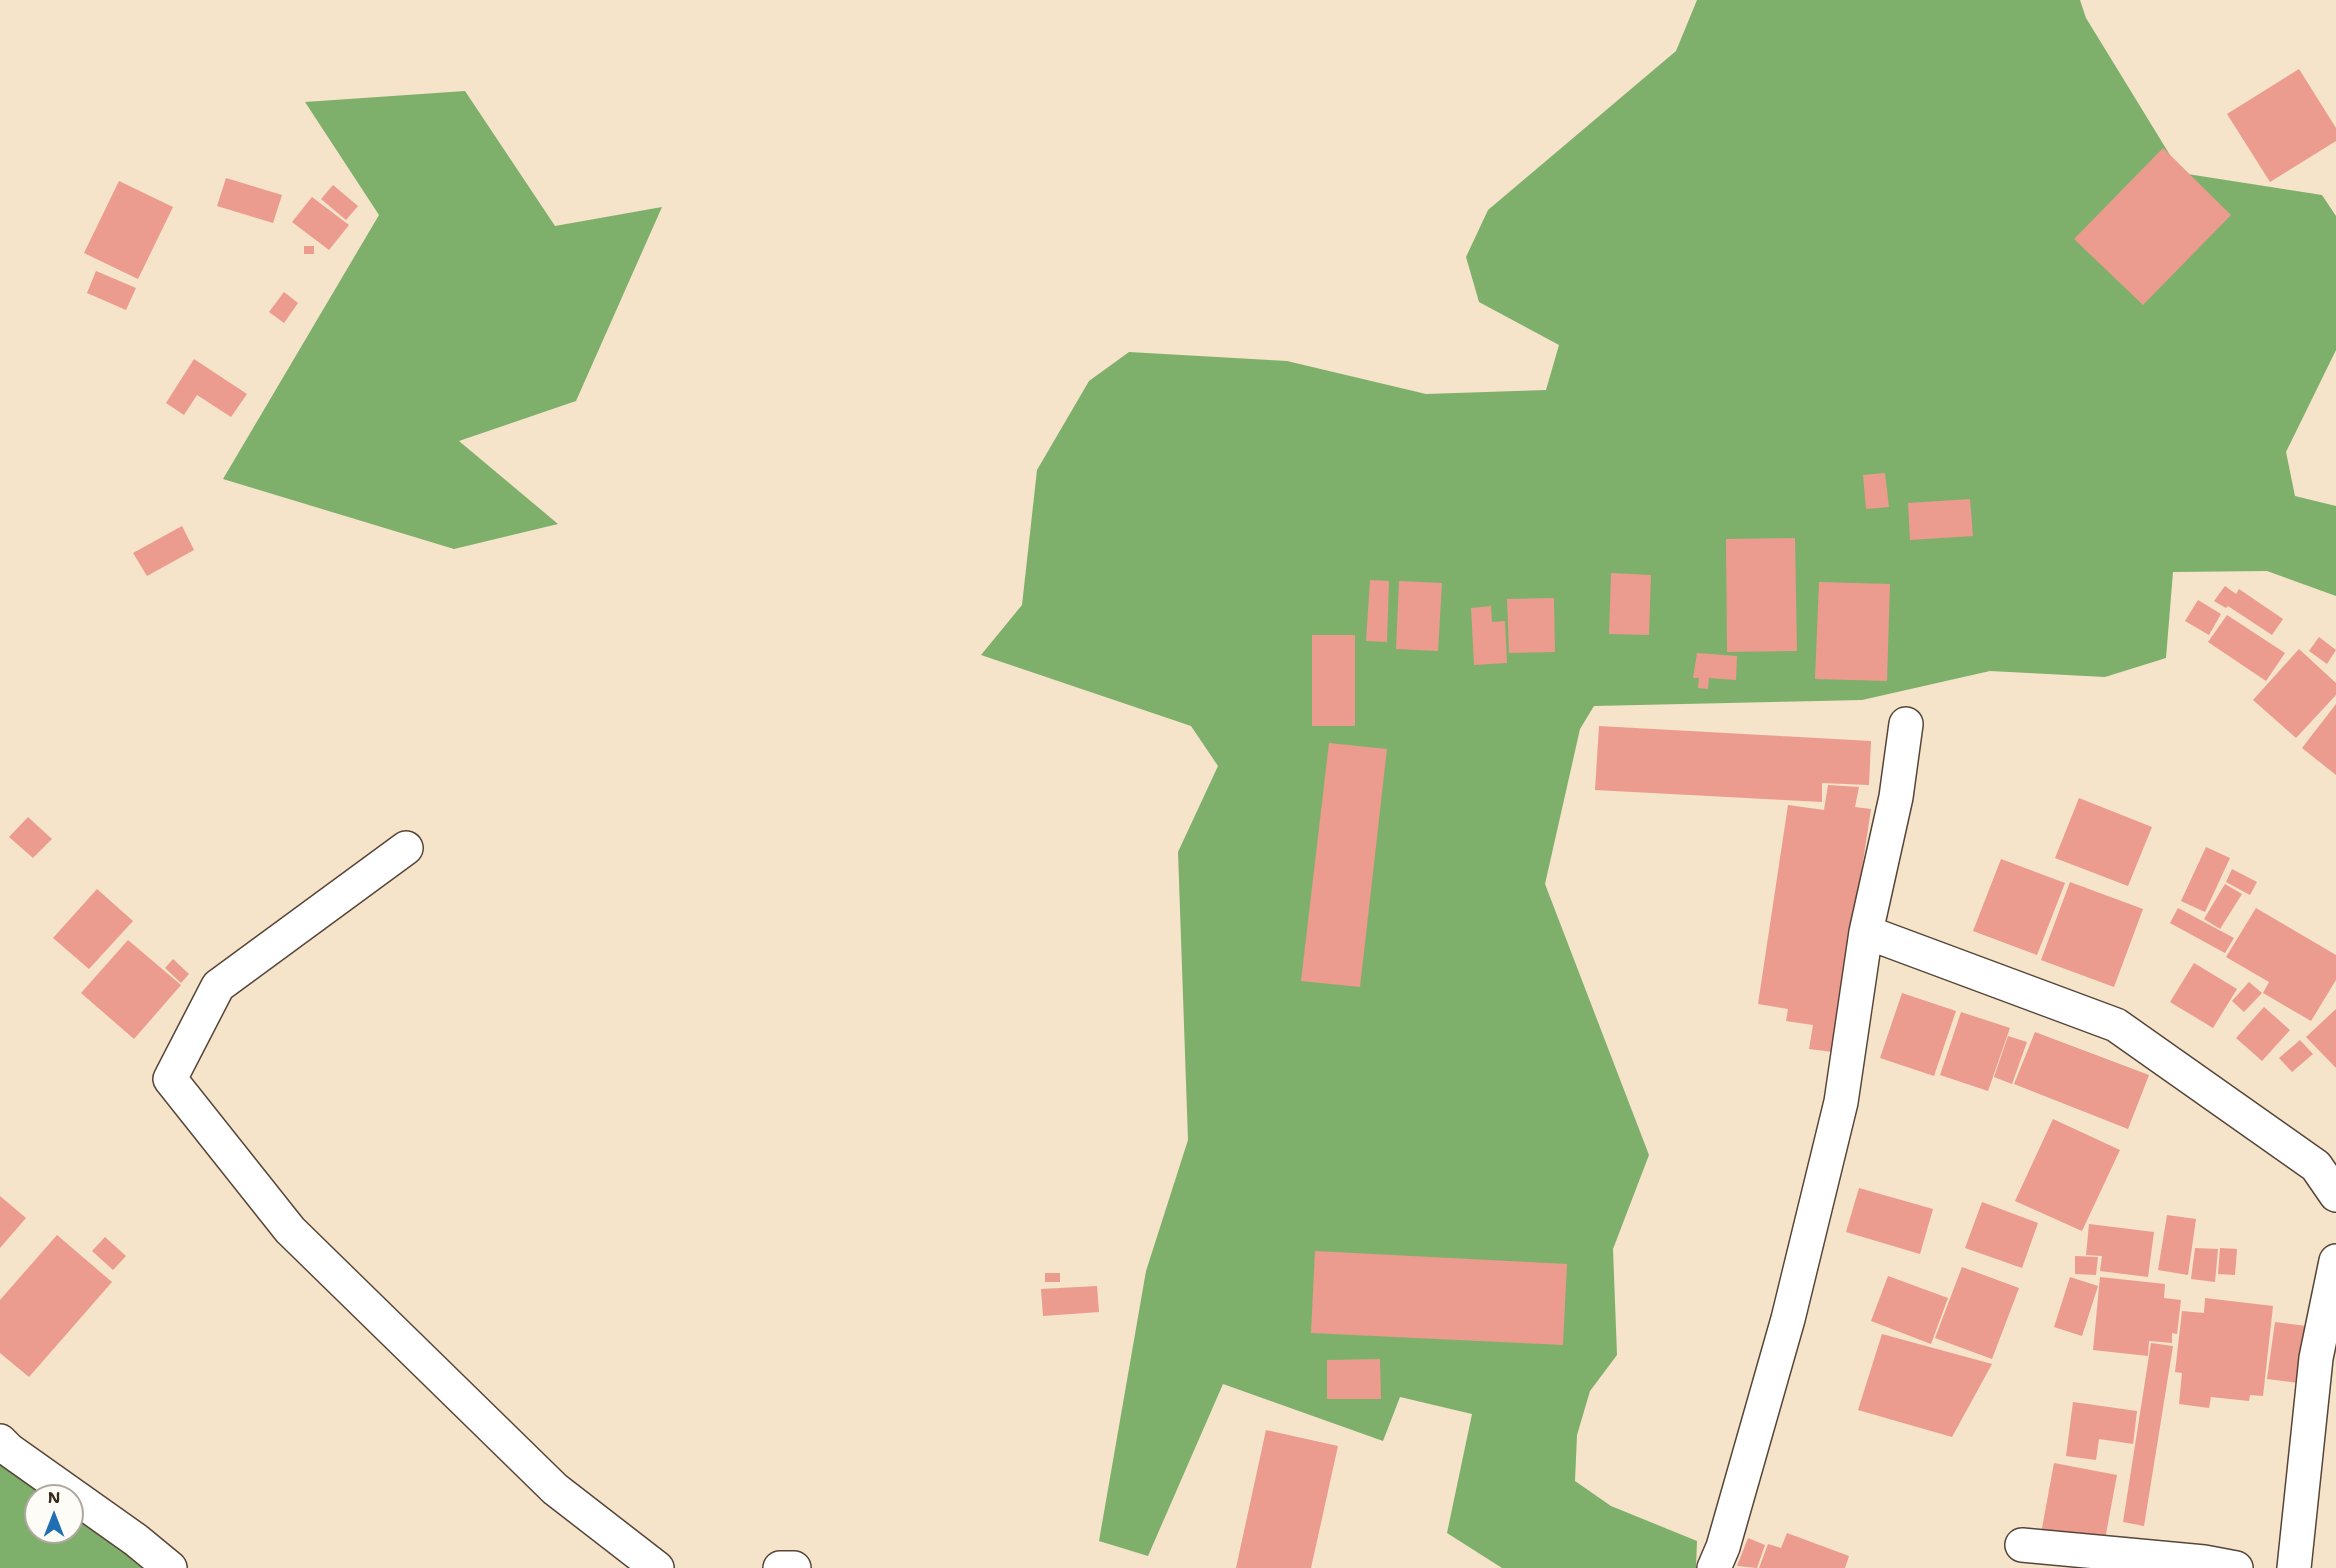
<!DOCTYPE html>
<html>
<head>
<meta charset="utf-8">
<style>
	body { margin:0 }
	#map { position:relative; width:2336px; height:1568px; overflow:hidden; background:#f5e3ca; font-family:"Shantell Sans",sans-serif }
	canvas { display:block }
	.north { position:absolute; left:24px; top:1484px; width:60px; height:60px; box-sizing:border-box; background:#fdfcf7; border:2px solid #afa8a0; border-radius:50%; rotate:0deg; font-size:16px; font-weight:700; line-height:24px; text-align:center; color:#3b2a1e }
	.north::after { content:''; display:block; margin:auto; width:21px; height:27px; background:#1f6fb2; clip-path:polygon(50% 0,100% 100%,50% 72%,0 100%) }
</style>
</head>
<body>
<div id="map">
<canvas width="2336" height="1568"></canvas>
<div class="north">N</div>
</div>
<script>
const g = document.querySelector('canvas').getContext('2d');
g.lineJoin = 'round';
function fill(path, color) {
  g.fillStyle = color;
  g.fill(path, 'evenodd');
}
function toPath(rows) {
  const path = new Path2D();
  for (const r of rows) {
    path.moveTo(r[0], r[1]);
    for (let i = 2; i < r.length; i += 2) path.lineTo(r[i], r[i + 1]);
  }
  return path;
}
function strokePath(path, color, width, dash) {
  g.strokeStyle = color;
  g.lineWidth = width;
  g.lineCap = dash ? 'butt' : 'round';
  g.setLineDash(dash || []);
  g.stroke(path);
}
fill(toPath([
	[1697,0,2080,0,2086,18,2181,173,2322,195,2336,216,2336,350,2286,452,2295,496,2336,506,2336,596,2267,571,2173,572,2166,658,2105,677,1990,671,1862,700,1594,706,1580,729,1545,884,1649,1155,1613,1249,1617,1355,1590,1391,1577,1435,1575,1481,1611,1506,1697,1541,1696,1568,1502,1568,1447,1533,1472,1414,1400,1397,1383,1441,1223,1384,1148,1556,1099,1541,1146,1271,1188,1140,1178,852,1218,766,1191,726,981,655,1022,605,1037,470,1089,381,1129,352,1287,361,1426,394,1546,390,1559,345,1479,302,1466,257,1488,210,1676,51],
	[465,91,555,226,662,207,576,401,459,441,558,524,454,549,223,479,379,215,305,102],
	[0,1465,46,1496,36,1496,36,1532,72,1532,72,1514,165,1568,0,1568]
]), '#7eb06b');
fill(toPath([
	[2299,69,2336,128,2336,141,2270,182,2227,114],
	[2163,148,2231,215,2143,305,2074,239],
	[226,178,282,195,273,223,217,206],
	[119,181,173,207,138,279,84,253],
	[333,185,358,206,346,220,321,199],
	[312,197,349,225,329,250,292,222],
	[304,246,314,246,314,254,304,254],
	[96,271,136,288,126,310,87,293],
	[284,292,298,303,284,323,269,312],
	[194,359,247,394,231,417,197,395,184,415,166,403],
	[1885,473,1889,507,1866,509,1863,475],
	[1970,499,1973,536,1910,540,1908,503],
	[182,526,194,550,147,576,133,553],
	[1795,538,1797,651,1727,652,1726,539],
	[1611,573,1651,575,1649,635,1609,634],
	[1370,580,1389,581,1387,642,1366,641],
	[1399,581,1442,583,1438,651,1396,649],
	[1819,582,1890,584,1887,681,1815,679],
	[2225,586,2236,594,2239,589,2283,619,2272,635,2228,606,2226,608,2214,601],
	[1554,598,1555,652,1509,653,1507,599],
	[2198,600,2221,614,2209,635,2185,621],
	[1491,606,1492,622,1505,621,1507,663,1474,665,1471,608],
	[2227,615,2285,653,2266,681,2208,642],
	[1312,635,1355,635,1355,726,1312,726],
	[2319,637,2336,650,2327,664,2309,651],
	[2299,649,2336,683,2336,695,2296,738,2253,700],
	[1697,653,1737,656,1736,680,1709,678,1708,689,1698,688,1699,678,1693,678],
	[2336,704,2336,775,2302,748],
	[1599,726,1871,741,1869,785,1822,783,1822,802,1595,790],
	[1329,743,1387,749,1360,987,1301,981],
	[1828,785,1859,787,1855,807,1871,809,1852,934,1841,1053,1809,1049,1813,1025,1786,1021,1788,1009,1758,1004,1788,805,1824,810],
	[2079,798,2152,827,2128,886,2055,858],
	[28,817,52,839,33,858,9,837],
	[2206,847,2230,858,2205,912,2181,901],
	[2001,859,2065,883,2037,955,1973,931],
	[2232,869,2257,882,2250,895,2226,882],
	[2070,882,2143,909,2114,987,2041,960],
	[2225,884,2242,894,2220,929,2204,919],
	[97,889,133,921,89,969,53,938],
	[2178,908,2234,938,2225,953,2170,923],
	[2256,908,2336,955,2336,980,2311,1021,2263,993,2269,982,2226,957],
	[128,940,181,985,134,1039,81,993],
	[173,959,189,974,181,983,165,968],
	[2194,963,2237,989,2213,1028,2170,1002],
	[2249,982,2262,993,2244,1012,2232,1001],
	[1902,993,1956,1011,1934,1076,1880,1058],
	[2264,1007,2290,1030,2262,1061,2236,1038],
	[2336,1009,2336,1068,2306,1037],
	[1961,1012,2010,1028,1988,1091,1940,1075],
	[2035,1032,2149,1075,2128,1129,2014,1084],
	[2008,1036,2027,1042,2012,1084,1994,1077],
	[2300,1040,2313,1054,2292,1072,2279,1058],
	[2053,1119,2120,1150,2082,1231,2015,1201],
	[1859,1188,1933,1209,1920,1254,1846,1232],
	[0,1196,26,1218,0,1248],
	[1982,1202,2038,1223,2022,1268,1965,1248],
	[2167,1215,2196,1219,2188,1275,2158,1270],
	[2089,1224,2154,1232,2148,1277,2100,1271,2102,1256,2086,1255],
	[57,1235,112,1282,29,1377,0,1353,0,1300],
	[105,1237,126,1256,113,1270,92,1251],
	[2195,1248,2218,1249,2215,1282,2191,1279],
	[2220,1248,2237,1249,2235,1275,2218,1274],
	[1315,1251,1567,1264,1563,1345,1311,1333],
	[2075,1256,2098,1257,2096,1275,2075,1274],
	[1962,1267,2019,1288,1992,1359,1935,1338],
	[1045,1273,1060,1273,1060,1282,1045,1282],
	[1888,1276,1948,1298,1931,1344,1871,1321],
	[2070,1277,2098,1286,2082,1336,2054,1327],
	[2100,1277,2165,1284,2164,1298,2181,1300,2177,1334,2172,1333,2172,1343,2149,1341,2148,1356,2093,1350],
	[1097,1286,1099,1312,1043,1316,1041,1289],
	[2205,1298,2273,1306,2263,1396,2250,1395,2249,1401,2211,1397,2209,1408,2179,1404,2182,1373,2175,1372,2182,1311,2204,1313],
	[2275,1322,2306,1326,2299,1383,2267,1379],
	[1882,1334,1992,1364,1952,1437,1858,1410],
	[2151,1343,2173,1346,2144,1526,2123,1522],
	[1380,1359,1381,1399,1327,1399,1327,1360],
	[2073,1402,2137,1411,2133,1444,2099,1439,2096,1460,2066,1456],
	[1266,1430,1338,1446,1311,1568,1236,1568],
	[2054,1463,2117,1475,2103,1550,2040,1539],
	[1787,1533,1849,1556,1845,1568,1759,1568,1768,1544,1781,1548],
	[1748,1538,1765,1545,1757,1568,1737,1566]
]), '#ec9b8f');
const street = toPath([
	[406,848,218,986,170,1079,290,1230,555,1489,657,1568],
	[1866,932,2116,1025,2316,1166,2336,1195],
	[0,1441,9,1450,136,1540,170,1568],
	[2022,1545,2204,1562,2236,1568],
	[780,1568,794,1568],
	[1714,1568,1723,1547,1788,1319,1841,1102,1866,932,1896,797,1906,724],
	[2294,1568,2316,1358,2336,1261]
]);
strokePath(street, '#574638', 36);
strokePath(street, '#fff', 33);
</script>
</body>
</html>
